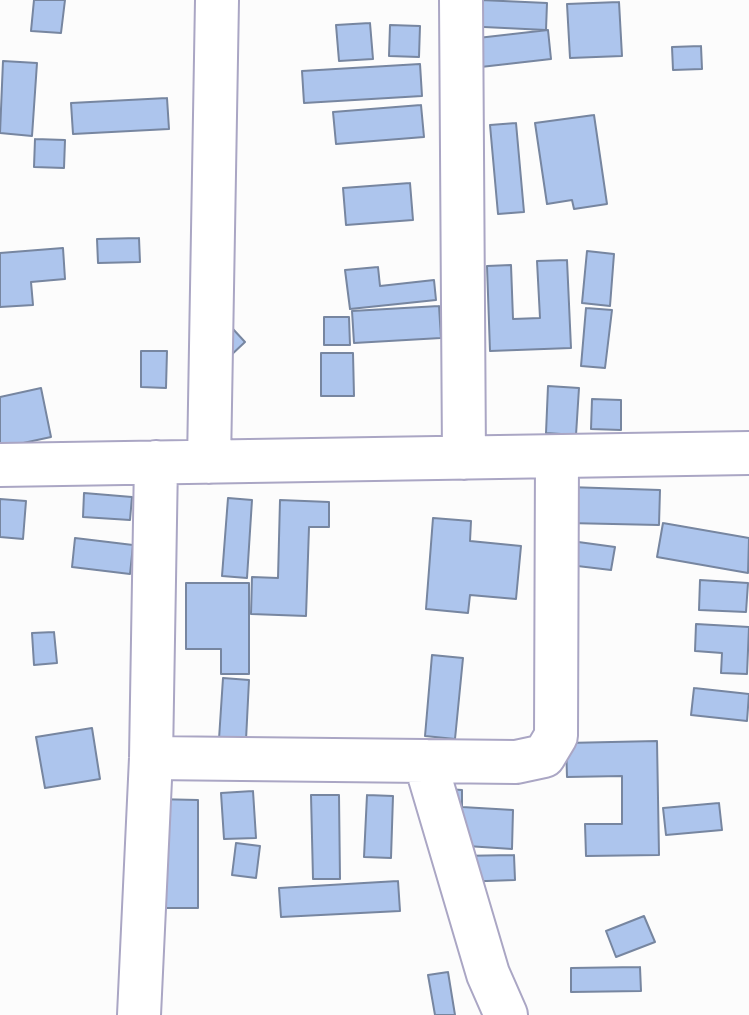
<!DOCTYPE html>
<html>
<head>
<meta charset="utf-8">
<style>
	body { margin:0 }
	canvas { display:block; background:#fcfcfc }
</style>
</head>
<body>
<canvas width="749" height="1015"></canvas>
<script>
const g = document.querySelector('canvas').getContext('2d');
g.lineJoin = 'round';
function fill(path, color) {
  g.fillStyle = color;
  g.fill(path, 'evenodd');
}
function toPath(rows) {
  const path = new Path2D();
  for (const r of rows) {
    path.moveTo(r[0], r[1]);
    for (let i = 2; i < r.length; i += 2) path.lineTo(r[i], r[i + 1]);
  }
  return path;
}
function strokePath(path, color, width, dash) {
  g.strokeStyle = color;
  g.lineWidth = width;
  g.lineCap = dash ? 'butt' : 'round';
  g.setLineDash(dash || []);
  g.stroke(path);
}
const building = toPath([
	[34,0,65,0,61,33,31,31,34,0],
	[481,0,547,3,546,30,463,26,481,0],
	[619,2,622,56,570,58,567,4,619,2],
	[370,23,373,59,339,61,336,25,370,23],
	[390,25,420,26,419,57,389,56,390,25],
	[548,30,551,59,472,68,469,39,548,30],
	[701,46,702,69,673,70,672,47,701,46],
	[3,61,37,63,32,136,0,133,3,61],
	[420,64,422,96,304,103,302,71,420,64],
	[167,98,169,129,73,134,71,103,167,98],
	[421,105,424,137,336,144,333,112,421,105],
	[594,115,607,204,574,209,572,200,547,204,535,123,594,115],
	[516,123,524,212,498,214,490,125,516,123],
	[35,139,65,140,64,168,34,167,35,139],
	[410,183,413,220,346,225,343,188,410,183],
	[139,238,140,262,98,263,97,239,139,238],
	[63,248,65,279,31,282,33,305,0,307,0,253,63,248],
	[587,251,614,254,610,306,582,303,587,251],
	[567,260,571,348,490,351,487,266,511,265,513,319,540,318,537,261,567,260],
	[378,267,380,286,434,280,436,300,350,309,345,270,378,267],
	[439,306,441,338,354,343,352,311,439,306],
	[586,308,612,310,605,368,581,366,586,308],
	[220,315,245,342,228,358,220,315],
	[324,317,349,317,350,345,324,345,324,317],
	[141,351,167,351,166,388,141,387,141,351],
	[321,353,353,353,354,396,321,396,321,353],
	[548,386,579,388,576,435,546,433,548,386],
	[41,388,51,437,0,448,0,397,41,388],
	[592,399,621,400,621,430,591,429,592,399],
	[568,487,660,490,659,525,567,523,568,487],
	[84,493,132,497,130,520,83,517,84,493],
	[228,498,252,500,247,578,222,576,228,498],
	[0,499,26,501,23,539,0,537,0,499],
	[280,500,329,502,329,527,309,527,306,616,251,614,252,577,278,578,280,500],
	[433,518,471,521,470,541,521,546,516,599,470,595,468,613,426,609,433,518],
	[663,523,749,538,748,573,657,557,663,523],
	[75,538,133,545,130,574,72,567,75,538],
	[571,541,615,547,611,570,569,565,571,541],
	[700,580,748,583,746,612,699,610,700,580],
	[186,583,249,583,249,674,221,674,221,649,186,649,186,583],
	[696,624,749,627,747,674,721,673,722,653,695,651,696,624],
	[54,632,57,663,34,665,32,633,54,632],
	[432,655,463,658,455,739,425,736,432,655],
	[223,678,249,680,246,740,219,739,223,678],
	[694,688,749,694,747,721,691,715,694,688],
	[92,728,100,779,45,788,36,737,92,728],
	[657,741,659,855,586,856,585,824,622,824,622,776,567,777,566,743,657,741],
	[431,788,462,790,462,807,513,810,512,849,467,846,431,788],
	[253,791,256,838,224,839,221,793,253,791],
	[311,795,339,795,340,879,313,879,311,795],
	[367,795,393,796,391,858,364,857,367,795],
	[154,799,198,800,198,908,153,908,154,799],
	[719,803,722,830,666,835,663,808,719,803],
	[236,843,260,846,256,878,232,875,236,843],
	[514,855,515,880,458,882,458,856,514,855],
	[398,881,400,911,281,917,279,888,398,881],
	[644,916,655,942,616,957,606,931,644,916],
	[640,967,641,991,571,992,571,968,640,967],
	[448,972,455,1015,435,1015,428,975,448,972]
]);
fill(building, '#adc5ed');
strokePath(building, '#7786a0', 2);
const street = toPath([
	[461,0,464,458],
	[209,462,217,0],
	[0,465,749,453],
	[151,758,516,762,544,756,556,736,557,457],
	[425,761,488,974,506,1015],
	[139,1015,151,758,156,462]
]);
strokePath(street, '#aaa6c4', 46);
strokePath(street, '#fff', 42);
</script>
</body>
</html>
